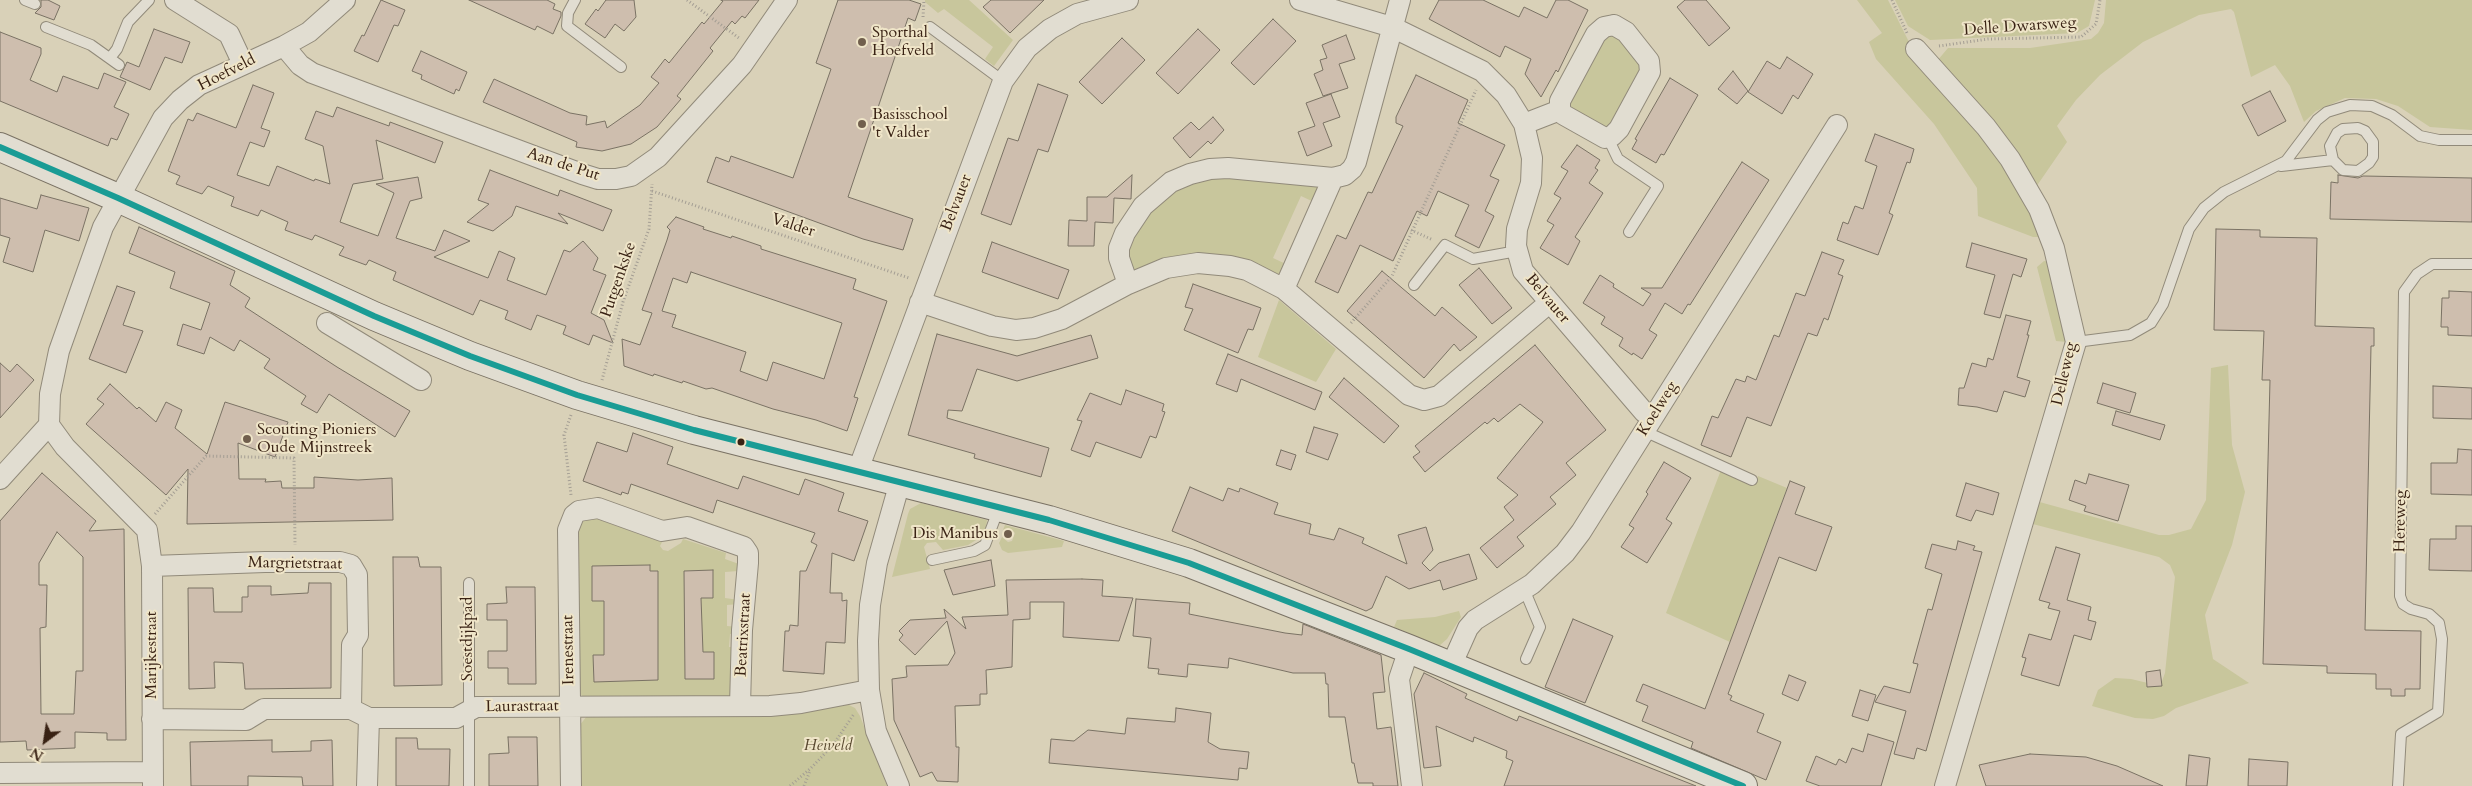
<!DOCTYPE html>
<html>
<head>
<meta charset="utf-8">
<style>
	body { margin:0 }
	#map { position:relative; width:2472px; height:786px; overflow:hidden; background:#d9d1b8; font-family:Cardo,serif }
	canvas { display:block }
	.north { position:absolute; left:20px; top:716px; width:50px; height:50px; -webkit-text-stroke:4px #efe5c8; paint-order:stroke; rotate:211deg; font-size:14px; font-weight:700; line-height:20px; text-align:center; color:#392214 }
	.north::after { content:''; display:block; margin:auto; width:18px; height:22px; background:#392214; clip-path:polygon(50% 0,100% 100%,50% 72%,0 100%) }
</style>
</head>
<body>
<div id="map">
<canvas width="2472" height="786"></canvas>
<div class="north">N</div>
</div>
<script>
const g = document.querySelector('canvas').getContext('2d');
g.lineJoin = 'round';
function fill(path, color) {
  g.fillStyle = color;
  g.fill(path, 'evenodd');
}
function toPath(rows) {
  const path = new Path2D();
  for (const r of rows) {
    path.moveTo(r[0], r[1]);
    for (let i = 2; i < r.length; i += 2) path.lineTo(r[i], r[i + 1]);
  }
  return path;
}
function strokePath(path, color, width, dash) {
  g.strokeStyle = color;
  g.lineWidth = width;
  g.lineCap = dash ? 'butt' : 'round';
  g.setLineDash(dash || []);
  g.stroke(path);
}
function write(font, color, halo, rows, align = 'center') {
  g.font = font + ' Cardo,serif';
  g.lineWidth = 4;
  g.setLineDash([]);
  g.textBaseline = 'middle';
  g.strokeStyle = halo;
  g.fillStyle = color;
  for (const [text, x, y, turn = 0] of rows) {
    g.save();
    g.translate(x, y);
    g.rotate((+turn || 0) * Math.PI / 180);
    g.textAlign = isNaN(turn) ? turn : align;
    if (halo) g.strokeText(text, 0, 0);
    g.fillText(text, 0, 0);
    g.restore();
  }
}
fill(toPath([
	[925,0,969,0,1013,40,994,66,985,59,993,47,944,9,938,13,925,2],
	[1857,0,1888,0,1912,48,1981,127,2046,237,2033,237,1978,216,1977,188,1934,124,1876,59,1869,42,1882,33],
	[1895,0,2095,0,2089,26,2077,33,1930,40,1908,26],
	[2106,0,2472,0,2472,130,2430,127,2398,106,2376,99,2345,98,2316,111,2304,122,2290,86,2275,65,2251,77,2234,12,2231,9,2199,15,2143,42,2100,75,2076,100,2057,126,2067,142,2036,187,1937,61,1948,48,2030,48,2091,39,2098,33,2104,23],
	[1612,30,1645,64,1609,131,1572,114,1566,99,1602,36],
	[1204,176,1323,184,1316,203,1301,196,1273,258,1288,265,1282,277,1269,272,1137,270,1131,268,1126,260,1131,236,1163,196],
	[2044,261,2051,262,2067,342,2056,341,2037,267],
	[1279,300,1336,349,1316,382,1258,357],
	[2228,365,2232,445,2245,492,2232,545,2205,615,2213,659,2249,683,2176,708,2164,716,2153,719,2135,718,2092,706,2098,690,2115,678,2131,679,2156,685,2162,681,2165,673,2175,577,2170,565,2159,557,2029,523,2036,501,2159,535,2169,535,2191,529,2206,500,2211,368],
	[1721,470,1754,485,1758,476,1787,488,1730,642,1666,613],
	[921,503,987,520,986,528,981,537,968,545,943,550,936,542,927,543,924,547,930,569,892,577,908,514,910,509],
	[588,515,619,527,621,523,624,524,623,528,641,535,643,531,647,533,646,536,662,542,660,546,663,550,668,551,681,543,683,539,726,553,725,559,739,564,738,571,725,572,725,598,739,600,739,604,727,605,727,626,738,627,736,634,730,634,729,647,736,647,730,697,584,698,579,692,576,536,580,520],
	[1005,525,1064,541,1062,547,1008,553,1002,550,999,543,1002,537,1008,542,1012,541,1015,533,1009,528,1003,530],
	[1459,611,1461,617,1447,639,1439,646,1394,627,1397,620,1435,617],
	[845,703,855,708,860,716,887,786,578,786,579,726,587,716]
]), '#c8c69c');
const building = toPath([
	[41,0,48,0,60,6,54,20,35,13,41,7,41,0],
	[381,0,405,10,398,26,394,25,378,62,354,51,362,35,364,36,381,0],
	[469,0,547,0,555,4,553,9,561,12,561,16,553,34,537,26,535,30,469,0],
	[606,0,634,0,636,17,624,31,615,24,605,38,585,24,596,9,598,11,606,0],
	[721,0,759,0,745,18,742,16,735,24,732,21,710,48,713,51,677,96,681,99,657,127,631,144,602,151,576,147,577,142,483,102,494,79,570,113,587,116,586,125,605,121,607,128,640,105,659,83,651,77,665,59,669,63,702,22,704,24,723,1,721,0],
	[838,0,909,0,921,4,915,21,908,18,848,197,913,219,903,250,863,239,707,182,716,157,729,162,731,156,793,178,831,69,816,63,838,0],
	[991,0,1044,0,1010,33,983,7,991,0],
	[1439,0,1483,0,1519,17,1524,7,1547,18,1556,0,1568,0,1588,10,1558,72,1556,70,1541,97,1525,74,1531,59,1505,46,1500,57,1429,19,1439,0],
	[1685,0,1706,0,1730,28,1709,46,1677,7,1685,0],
	[1273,19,1296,41,1254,85,1231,63,1273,19],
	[154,29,190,42,182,63,165,57,150,90,120,77,127,62,139,67,154,29],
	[1198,29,1220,50,1178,94,1156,73,1198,29],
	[0,32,41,48,41,54,30,80,57,92,63,76,98,89,104,73,126,82,114,107,129,114,117,140,111,138,108,146,0,101,0,32],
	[1346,35,1355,59,1339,64,1348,88,1323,96,1314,74,1323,70,1320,60,1327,58,1322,45,1346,35],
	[1122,38,1145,60,1102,104,1079,82,1122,38],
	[421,51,467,72,459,91,456,89,454,94,421,79,422,75,412,71,421,51],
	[1787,57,1813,74,1798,99,1793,95,1782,114,1748,92,1767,61,1780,69,1787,57],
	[1733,71,1748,91,1737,104,1718,89,1733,71],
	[1416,75,1468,100,1458,123,1505,145,1490,176,1499,180,1485,211,1494,216,1479,248,1455,236,1469,205,1438,191,1427,216,1417,211,1393,261,1360,245,1338,293,1315,282,1337,235,1346,239,1368,192,1372,193,1403,126,1396,123,1396,117,1416,75],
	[1670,78,1698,95,1664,155,1661,154,1656,163,1632,149,1637,140,1635,139,1670,78],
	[1038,84,1068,95,1048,152,1038,149,1011,225,981,214,1008,138,1018,141,1038,84],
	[253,85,274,93,261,128,270,131,264,147,250,142,237,175,269,186,277,166,314,181,315,179,330,184,323,146,305,139,316,111,333,117,337,107,389,126,390,122,443,142,435,163,376,140,383,179,353,184,340,222,378,236,394,193,376,184,418,177,422,198,410,201,396,238,435,251,444,230,470,241,434,257,488,278,499,251,515,258,507,280,546,295,564,250,570,252,583,241,598,258,593,270,606,275,591,313,604,320,613,343,593,335,589,345,563,334,566,326,537,315,531,330,505,319,508,311,480,300,473,315,393,280,396,272,369,260,366,265,339,255,344,247,315,235,312,240,285,230,288,222,261,210,258,216,231,206,234,197,208,186,202,194,176,184,180,176,168,171,188,119,193,121,197,113,236,128,253,85],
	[2270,91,2286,121,2258,136,2242,105,2270,91],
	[1331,94,1340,117,1323,123,1332,146,1307,156,1298,132,1315,126,1306,103,1331,94],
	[1213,117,1224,130,1211,144,1208,141,1190,158,1173,138,1191,122,1199,130,1213,117],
	[1875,134,1914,149,1910,163,1907,162,1889,213,1893,215,1878,255,1837,240,1843,222,1848,224,1855,206,1863,209,1877,166,1865,161,1875,134],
	[1577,145,1600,160,1595,168,1598,170,1589,183,1603,193,1575,237,1580,241,1568,265,1540,248,1554,225,1547,221,1561,198,1554,194,1568,171,1561,167,1577,145],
	[1742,162,1769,180,1690,305,1688,304,1682,314,1665,303,1649,330,1657,335,1642,359,1633,353,1632,355,1619,346,1623,338,1601,324,1605,317,1583,303,1600,275,1614,284,1613,287,1643,306,1651,294,1641,288,1662,288,1742,162],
	[490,170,558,196,560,190,612,210,603,231,558,213,568,224,516,206,512,216,493,231,467,222,489,204,478,200,490,170],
	[1132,175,1131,199,1114,198,1113,223,1095,222,1094,246,1068,246,1069,220,1087,221,1087,197,1107,197,1132,175],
	[2338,175,2358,178,2363,176,2472,178,2472,222,2330,219,2331,182,2338,183,2338,175],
	[41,195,89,208,79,241,45,230,33,272,3,262,10,238,0,235,0,198,37,209,41,195],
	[676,217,704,227,703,229,731,238,732,236,761,246,761,249,856,279,853,289,887,301,854,397,858,398,847,431,816,420,773,409,712,388,706,389,683,381,682,383,654,374,653,376,624,366,622,339,640,345,652,313,642,310,667,240,670,230,667,227,676,217],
	[691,272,842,323,824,379,773,362,767,381,740,371,746,352,672,327,676,315,662,311,673,278,687,283,691,272],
	[139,227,235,271,230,285,250,298,245,307,337,367,410,411,395,437,329,394,317,413,301,404,306,396,264,368,270,359,240,340,234,351,210,337,204,354,177,345,183,324,201,330,210,303,170,288,175,272,129,253,139,227],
	[2216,229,2260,230,2260,237,2317,238,2315,326,2374,328,2374,346,2371,346,2365,630,2421,631,2420,689,2405,689,2405,696,2391,696,2391,689,2376,689,2376,674,2327,673,2327,666,2263,664,2270,380,2262,380,2264,331,2214,330,2216,229],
	[992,242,1069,270,1058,299,982,272,992,242],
	[1972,243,2027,259,2021,277,2013,274,2000,318,1984,314,1995,275,1966,267,1972,243],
	[1822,252,1844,260,1838,274,1843,276,1828,320,1824,318,1817,336,1808,333,1771,426,1747,417,1731,457,1701,445,1712,416,1718,418,1736,379,1745,382,1747,376,1756,380,1774,335,1779,337,1796,293,1805,296,1822,252],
	[1479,268,1512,308,1492,324,1459,285,1479,268],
	[1382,271,1435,316,1442,307,1477,337,1460,351,1454,344,1424,378,1347,311,1382,271],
	[1193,284,1261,308,1253,330,1248,329,1238,353,1184,330,1193,309,1185,307,1193,284],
	[117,286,135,292,123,325,143,331,126,373,89,359,117,286],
	[2449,291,2472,292,2472,336,2448,335,2448,327,2441,327,2442,298,2449,298,2449,291],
	[2006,315,2031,321,2027,335,2029,335,2017,377,2030,381,2025,397,2004,391,1997,412,1977,407,1958,405,1959,388,1964,388,1972,363,1986,367,1988,358,1993,360,2006,315],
	[937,334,1017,356,1091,335,1098,358,1017,381,977,369,962,411,948,410,947,418,1049,448,1041,477,974,458,975,454,908,435,937,334],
	[1535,345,1606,430,1566,463,1576,475,1550,497,1556,504,1517,537,1524,546,1497,568,1480,548,1514,520,1504,507,1518,495,1497,478,1543,422,1520,404,1498,422,1494,418,1487,424,1485,422,1425,472,1413,457,1420,452,1415,446,1535,345],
	[1228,354,1322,392,1315,410,1241,379,1237,392,1216,384,1228,354],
	[0,363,10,372,17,364,34,380,0,418,0,363],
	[1344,378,1399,426,1384,443,1329,397,1344,378],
	[2103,383,2136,393,2130,413,2097,403,2103,383],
	[110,384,137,409,139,407,156,422,166,402,182,410,175,428,207,454,225,402,288,422,275,457,238,443,239,479,266,479,265,482,281,481,282,488,314,488,314,477,358,480,392,478,393,520,187,524,188,469,166,495,86,424,104,404,97,399,110,384],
	[2433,386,2472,388,2472,419,2433,418,2433,386],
	[1126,390,1164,404,1162,411,1165,412,1156,438,1150,436,1141,458,1096,442,1090,457,1071,450,1082,421,1077,420,1090,393,1121,405,1126,390],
	[2116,411,2165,425,2160,440,2112,425,2116,411],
	[1314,427,1338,434,1328,460,1306,452,1314,427],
	[633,433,673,447,667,464,738,489,743,476,799,495,805,479,844,493,838,511,868,521,854,561,832,553,830,593,842,593,842,601,847,600,845,643,826,642,824,674,783,671,785,631,789,631,790,625,798,626,800,571,806,571,817,545,811,542,815,533,717,500,713,513,631,484,628,494,622,492,621,495,583,481,597,442,627,452,633,433],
	[2458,449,2472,450,2472,495,2431,494,2431,463,2457,463,2458,449],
	[1281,450,1296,455,1291,470,1276,465,1281,450],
	[1664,462,1691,478,1666,519,1672,523,1647,563,1621,547,1634,528,1629,525,1648,494,1646,492,1664,462],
	[42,473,96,521,89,531,124,529,126,740,107,740,107,733,75,732,75,748,27,750,26,741,0,742,0,521,42,473],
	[57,532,83,557,83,671,76,671,74,714,41,714,40,628,46,627,47,585,39,585,39,563,57,532],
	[2089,474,2129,485,2118,521,2084,511,2086,506,2069,500,2075,480,2086,484,2089,474],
	[1790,481,1805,487,1795,514,1832,527,1816,571,1779,557,1728,694,1732,696,1730,700,1764,714,1757,732,1781,742,1766,780,1691,748,1693,742,1642,721,1648,706,1636,701,1643,684,1705,709,1790,481],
	[1966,483,1999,493,1993,515,1976,510,1971,521,1956,516,1966,483],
	[1190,487,1223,501,1228,488,1239,492,1240,488,1278,503,1274,514,1311,524,1309,534,1334,540,1339,528,1364,538,1362,543,1407,564,1398,535,1426,527,1433,550,1422,563,1430,571,1439,563,1469,554,1477,579,1443,590,1440,580,1409,589,1386,576,1372,608,1366,611,1172,531,1190,487],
	[2456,526,2472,526,2472,571,2429,570,2430,539,2456,539,2456,526],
	[1958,541,1975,546,1973,550,1982,552,1926,751,1917,748,1914,759,1894,754,1906,711,1875,702,1884,686,1910,693,1918,664,1913,663,1928,609,1932,610,1942,574,1925,568,1932,544,1956,550,1958,541],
	[2056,547,2080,554,2067,600,2091,607,2088,620,2096,622,2091,640,2074,635,2059,686,2021,675,2026,658,2022,657,2029,634,2051,640,2060,611,2048,608,2050,603,2039,600,2056,547],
	[393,557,418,557,420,567,441,567,442,685,394,686,393,557],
	[991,560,995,586,953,595,944,570,991,560],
	[650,565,650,571,658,571,658,680,594,682,593,655,604,655,604,601,592,601,592,566,650,565],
	[713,570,713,598,701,598,703,652,714,652,714,679,685,679,684,571,713,570],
	[1082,579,1103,580,1102,596,1133,598,1119,641,1063,637,1064,602,1030,602,1030,619,1013,620,1012,667,986,670,987,694,980,694,980,705,955,706,956,747,959,747,958,782,937,781,932,772,920,777,894,720,892,679,907,677,906,666,948,665,955,653,947,621,915,655,899,640,903,635,899,631,910,620,946,618,944,609,966,629,962,617,1008,615,1006,580,1082,579],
	[309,583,331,583,331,688,245,689,243,663,214,662,215,688,189,689,188,588,213,588,214,612,242,612,242,597,248,597,248,586,271,586,271,595,308,593,309,583],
	[506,587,535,587,536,684,508,684,508,668,488,668,488,651,507,651,507,620,487,620,487,604,507,603,506,587],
	[1136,599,1190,603,1189,614,1285,633,1302,635,1303,624,1381,655,1385,692,1373,693,1377,729,1391,727,1398,786,1373,786,1373,783,1358,783,1354,763,1352,763,1345,717,1329,717,1328,684,1326,684,1325,673,1293,673,1229,658,1228,668,1188,664,1187,677,1158,674,1159,669,1148,668,1151,638,1133,636,1136,599],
	[1573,619,1613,636,1585,703,1545,687,1573,619],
	[2160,670,2162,686,2147,687,2146,672,2160,670],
	[1424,673,1467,694,1465,698,1517,721,1519,716,1696,786,1504,786,1513,761,1506,758,1507,751,1474,737,1473,742,1436,726,1441,766,1424,768,1414,694,1424,673],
	[1789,675,1806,682,1798,701,1782,694,1789,675],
	[1860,690,1876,695,1868,721,1852,716,1860,690],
	[1176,708,1211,713,1208,742,1220,749,1249,752,1247,769,1239,768,1238,780,1049,763,1051,739,1074,741,1088,730,1125,734,1127,718,1175,722,1176,708],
	[1868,734,1894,742,1881,786,1820,786,1806,781,1816,756,1836,765,1839,759,1846,763,1852,748,1863,752,1868,734],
	[508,737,537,737,538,786,489,786,489,754,509,753,508,737],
	[396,738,417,738,418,749,450,749,449,786,396,786,396,738],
	[272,740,272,752,311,751,311,741,332,740,333,786,303,786,302,777,248,776,248,786,191,786,190,742,272,740],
	[2030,754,2086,757,2117,766,2163,786,1986,786,1979,765,2030,754],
	[2189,755,2210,758,2207,786,2186,786,2189,755],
	[2249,759,2288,762,2287,786,2248,786,2249,759]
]);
fill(building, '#cebeae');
strokePath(building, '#7a7264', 1);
const lane = toPath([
	[25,0,35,4],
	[575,0,568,13,567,26,621,67],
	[46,27,91,45,119,65],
	[930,27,1003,81],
	[110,58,117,49,128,22,149,0],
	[1608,138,1618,159,1658,186,1629,232],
	[2281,166,2333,160,2343,170,2358,171,2369,163,2373,157,2373,142,2365,131,2358,128,2343,129,2337,133,2330,146,2333,160],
	[1414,285,1445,245,1473,259,1517,251],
	[2076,342,2130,335,2151,323,2163,304,2189,229,2204,208,2224,192,2286,161,2317,120,2327,112,2350,105,2372,106,2392,115,2420,136,2439,140,2472,140],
	[1644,431,1752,480],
	[932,560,974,551,985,545,999,508],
	[1524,589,1540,627,1526,659],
	[469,786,469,583],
	[2398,786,2401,734,2438,712,2442,639,2439,623,2429,614,2411,609,2403,604,2400,596,2404,292,2417,274,2432,264,2472,264]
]);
const street = toPath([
	[175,0,229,34,243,64],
	[1300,0,1392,27,1482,71,1506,95,1524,124,1532,158,1531,183,1517,229,1516,246,1523,271,1644,412,1653,416],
	[1614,25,1626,32,1649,61,1650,72,1619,129,1612,136,1605,138,1564,115,1560,110,1560,101,1596,34,1604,27,1614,25],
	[284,46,300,65,312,73,582,174,598,179,616,179,631,176,658,157,742,65,787,0],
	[1916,49,1986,127,2010,159,2039,209,2054,248,2076,342,1945,786],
	[1524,124,1560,110],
	[1128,284,1119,258,1119,248,1125,233,1143,206,1171,182,1190,174,1210,169,1228,168,1333,178,1345,175,1352,169,1356,162,1400,0],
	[1284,289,1333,178],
	[920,302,992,326,1016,330,1034,328,1062,319,1128,284,1166,268,1198,263,1230,266,1247,270,1284,289,1409,395,1424,400,1439,396,1549,303],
	[327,323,421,380],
	[49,425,65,447,147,530,152,566,153,786],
	[858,470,1003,81,1027,48,1050,29,1077,14,1128,0],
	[0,479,49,425,50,394,59,351,103,227,163,118,180,100,199,85,284,46,309,32,345,0],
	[152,566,265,562,340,562,351,565,357,575,358,635,352,645,351,709],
	[1409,649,1399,679,1412,786],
	[1451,666,1468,628,1475,620,1532,584,1565,553,1581,532,1837,125],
	[152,719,246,720,264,709,351,709,369,718,456,718,476,707,770,706,801,703,869,690],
	[0,773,152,772],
	[367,786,369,718],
	[571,786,568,530,574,515,579,511,598,508,662,531,687,527,744,547,748,553,748,563,742,630,740,706],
	[899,786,876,731,869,690,868,641,870,605,877,563,900,482]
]);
const secondary = toPath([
	[0,147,118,198,374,316,470,356,577,395,694,430,1049,520,1189,563,1409,649,1743,786]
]);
strokePath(lane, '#918a7a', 12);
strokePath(street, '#918a7a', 22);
strokePath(secondary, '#7a7264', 30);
strokePath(toPath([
	[687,0,739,38],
	[1892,0,1907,33],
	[923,17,924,0],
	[1939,46,1988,39,2081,37,2096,24,2100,0],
	[652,191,909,278],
	[1411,230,1433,240],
	[1351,323,1392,276,1476,90],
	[602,380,623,302,649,229,652,184],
	[571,415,564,435,571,495],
	[155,514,206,456,294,458,295,545],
	[790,786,811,768,833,745,854,714],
	[804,786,810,771]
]), '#a39d93', 3, [1, 2.5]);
strokePath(lane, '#e1ddd1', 10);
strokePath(street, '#e1ddd1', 20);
strokePath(secondary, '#e1ddd1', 28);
strokePath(toPath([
	[0,147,118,198,374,316,470,356,577,395,694,430,1049,520,1189,563,1409,649,1743,786]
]), '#1a9c95', 6);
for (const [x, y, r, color] of [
	[862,42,5,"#715f4d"],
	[862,124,5,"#715f4d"],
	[247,439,5,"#715f4d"],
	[741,442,4.5,"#392214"],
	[1008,534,5,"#715f4d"]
]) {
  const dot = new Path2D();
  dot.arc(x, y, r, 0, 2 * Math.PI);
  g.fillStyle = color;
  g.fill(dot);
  strokePath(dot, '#efe5c8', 2);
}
write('16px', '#392214', '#efe5c8', [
	["Delle Dwarsweg",2020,27,-4],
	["Hoefveld",227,73,-27],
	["Aan de Put",563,165,18],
	["Belvauer",957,203,-69],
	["Valder",793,226,18],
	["Putgenkske",619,280,-71],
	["Belvauer",1547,299,50],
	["Delleweg",2065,374,-77],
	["Koelweg",1658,409,-58],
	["Hereweg",2401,521,-89],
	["Margrietstraat",295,564,1],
	["Beatrixstraat",744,635,-87],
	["Soestdijkpad",468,639,-90],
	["Irenestraat",569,650,-91],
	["Marijkestraat",152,655,-90],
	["Laurastraat",522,707,-1]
]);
write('16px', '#392214', '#efe5c8', [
	["Sporthal",872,33],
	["Hoefveld",872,51],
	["Basisschool",872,115],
	["'t Valder",872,133],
	["Scouting Pioniers",257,430],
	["Oude Mijnstreek",257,448],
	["Dis Manibus",998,534,"right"]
], 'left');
write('italic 16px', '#594930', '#efe5c8', [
	["Heiveld",828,746]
]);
</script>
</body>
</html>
